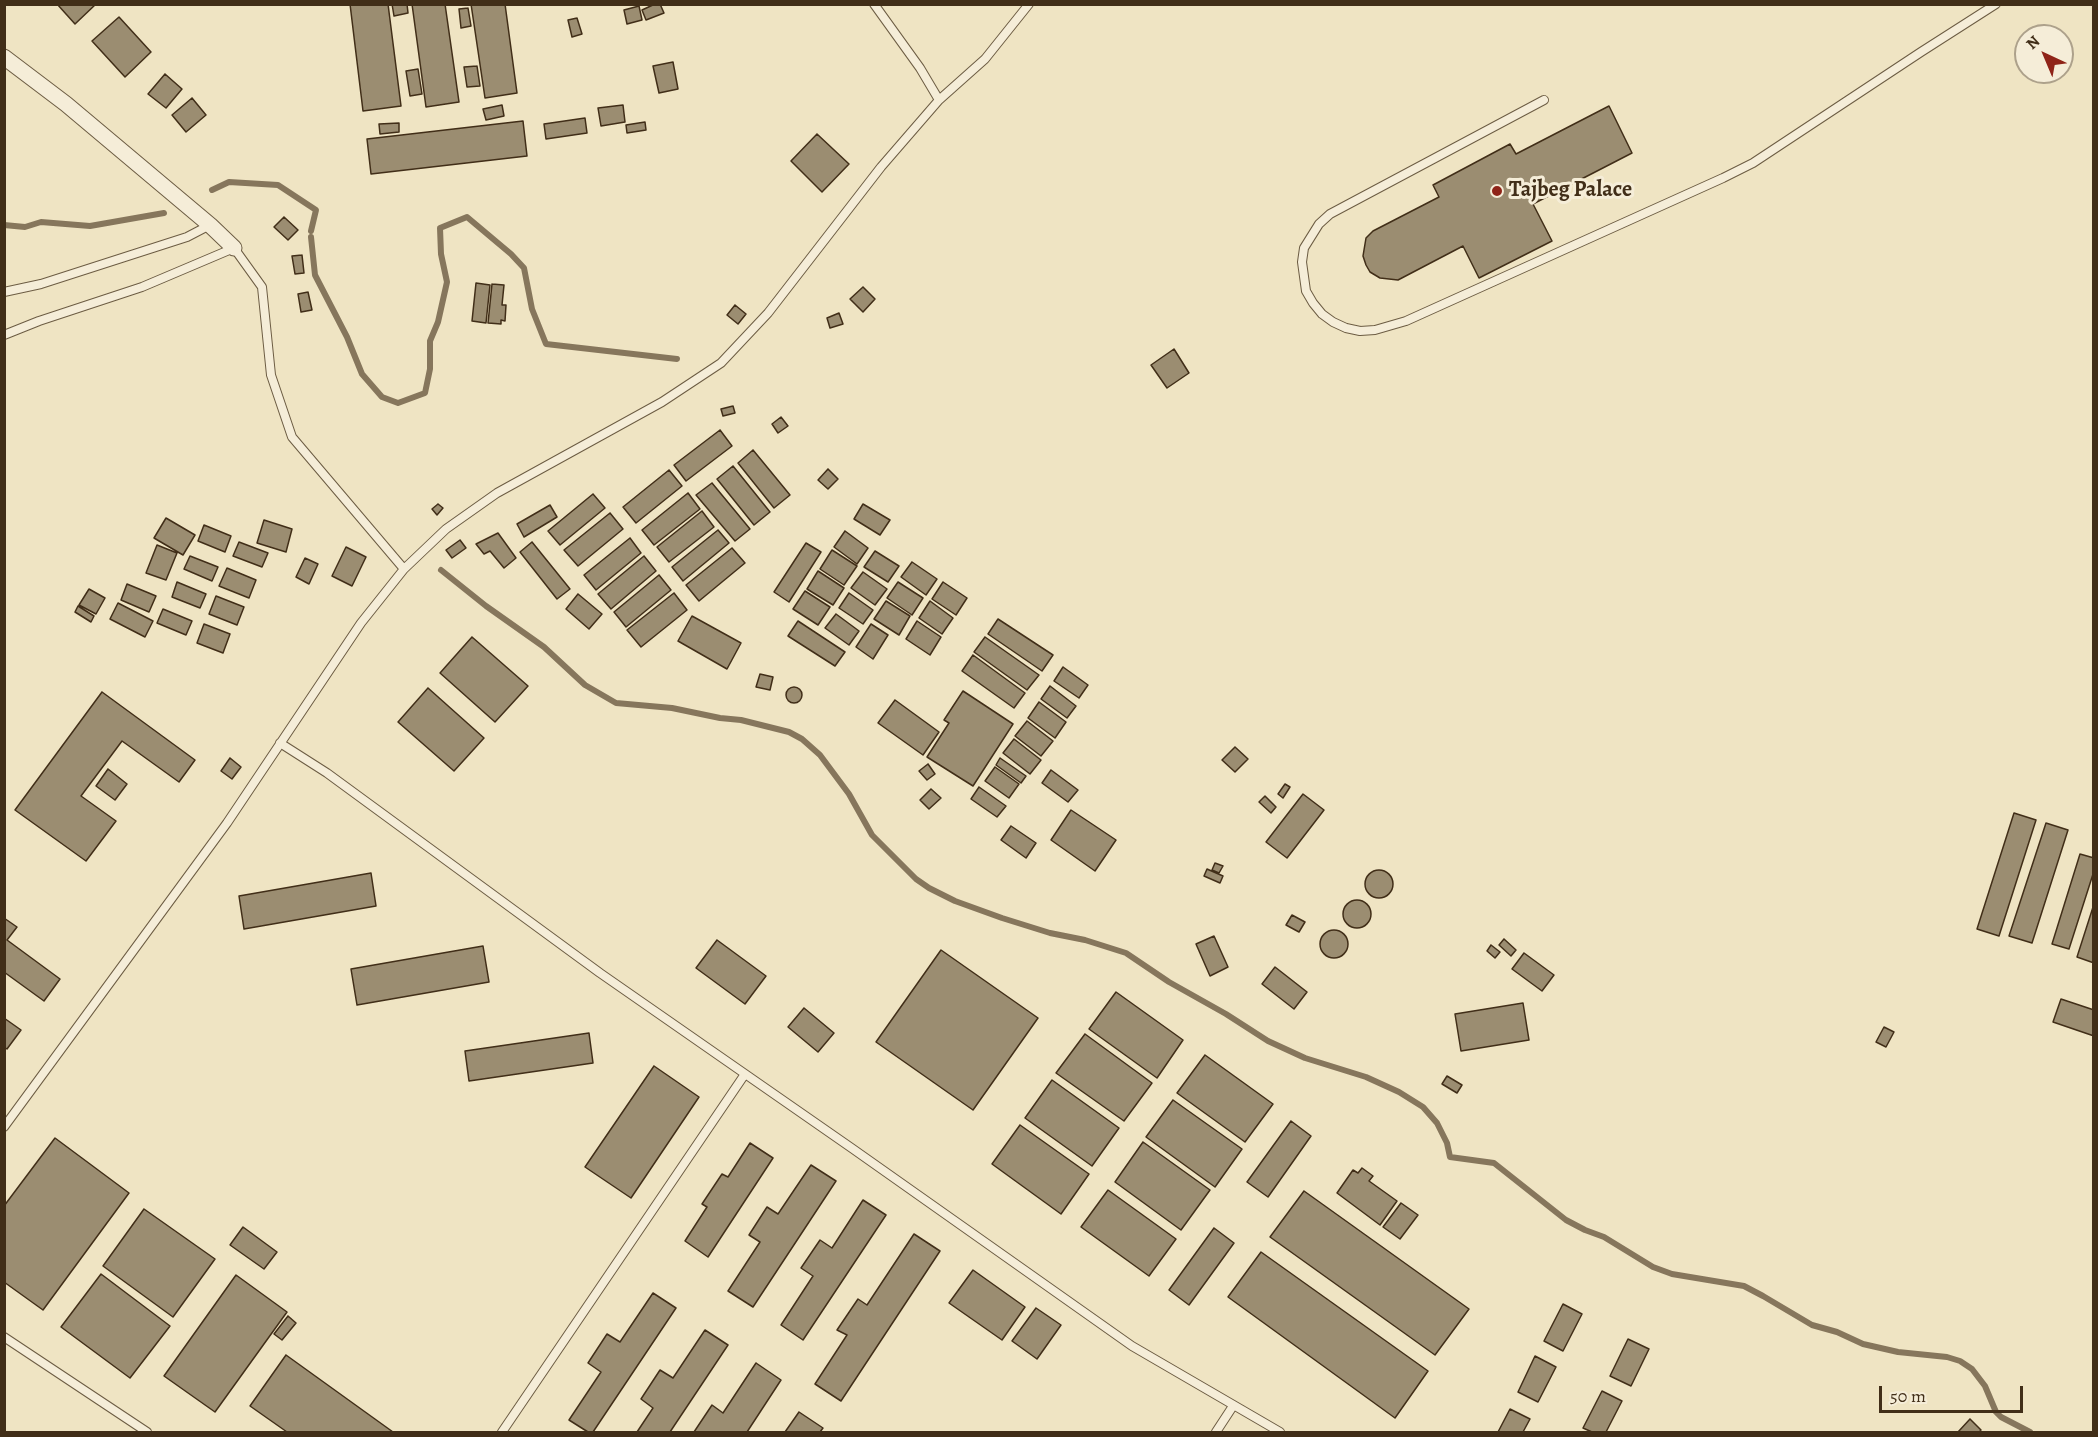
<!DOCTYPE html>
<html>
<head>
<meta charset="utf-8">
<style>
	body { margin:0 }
	#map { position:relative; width:2098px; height:1437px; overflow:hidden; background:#efe4c3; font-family:Alegreya,serif }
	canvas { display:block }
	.frame { position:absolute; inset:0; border:6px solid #412e18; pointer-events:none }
	.north { position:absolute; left:2014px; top:24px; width:60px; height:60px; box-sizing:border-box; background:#f5edd8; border:2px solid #ada18b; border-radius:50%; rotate:316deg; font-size:16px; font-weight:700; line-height:24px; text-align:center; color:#412e18 }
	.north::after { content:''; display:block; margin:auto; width:21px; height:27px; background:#8f2418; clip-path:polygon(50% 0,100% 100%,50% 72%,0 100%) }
	.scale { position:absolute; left:1879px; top:1386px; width:144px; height:27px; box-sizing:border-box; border:3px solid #412e18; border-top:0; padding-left:8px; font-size:18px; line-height:21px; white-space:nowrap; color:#412e18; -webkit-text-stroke:4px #f5edd8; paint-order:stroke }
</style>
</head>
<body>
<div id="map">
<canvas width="2098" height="1437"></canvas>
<div class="frame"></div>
<div class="north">N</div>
<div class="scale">50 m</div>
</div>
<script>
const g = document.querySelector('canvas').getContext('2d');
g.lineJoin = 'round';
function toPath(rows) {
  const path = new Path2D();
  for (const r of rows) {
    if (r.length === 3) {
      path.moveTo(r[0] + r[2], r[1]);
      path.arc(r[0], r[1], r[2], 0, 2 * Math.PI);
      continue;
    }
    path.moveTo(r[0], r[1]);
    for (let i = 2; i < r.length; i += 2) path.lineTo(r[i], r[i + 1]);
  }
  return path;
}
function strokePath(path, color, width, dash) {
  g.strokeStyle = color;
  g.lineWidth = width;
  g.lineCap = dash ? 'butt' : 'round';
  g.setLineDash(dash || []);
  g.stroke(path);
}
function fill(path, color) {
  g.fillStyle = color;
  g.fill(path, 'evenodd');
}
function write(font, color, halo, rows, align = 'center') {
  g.font = font + ' Alegreya,serif';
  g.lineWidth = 6;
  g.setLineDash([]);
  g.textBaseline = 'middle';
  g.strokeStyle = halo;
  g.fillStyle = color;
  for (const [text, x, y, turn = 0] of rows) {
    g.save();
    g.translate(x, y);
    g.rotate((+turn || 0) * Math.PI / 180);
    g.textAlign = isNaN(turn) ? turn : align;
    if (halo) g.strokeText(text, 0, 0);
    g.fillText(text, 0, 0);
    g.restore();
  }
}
strokePath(toPath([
	[212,190,229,182,278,185,316,210,311,231],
	[4,225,25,227,41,222,90,226,164,213],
	[311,237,315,275,347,337,362,374,382,397,398,403,425,393,430,369,430,341,438,322,447,282,441,254,440,228,467,217,511,254,524,268,532,309,546,344,677,359],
	[441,570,486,606,544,647,585,685,616,703,672,708,720,718,741,720,789,732,802,739,820,755,849,794,872,835,916,879,929,888,955,901,1002,918,1050,933,1085,940,1126,953,1169,982,1226,1014,1268,1041,1305,1058,1366,1077,1399,1092,1423,1107,1437,1123,1447,1143,1450,1157,1494,1163,1566,1220,1585,1230,1604,1237,1653,1267,1672,1274,1744,1286,1763,1296,1812,1325,1837,1332,1863,1344,1898,1352,1947,1357,1960,1361,1972,1369,1985,1386,1996,1412,2001,1417,2030,1432]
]), '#86765c', 6);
const building = toPath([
	[57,4,96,4,75,24,57,4],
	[350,4,388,4,401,106,363,111,350,4],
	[392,4,407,4,408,13,394,16,392,4],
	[412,4,445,4,459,102,426,107,412,4],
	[471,4,505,4,517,93,485,98,471,4],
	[655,4,660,4,664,13,646,20,642,10,655,4],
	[639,6,642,20,627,24,624,10,639,6],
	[468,8,471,26,461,28,459,9,468,8],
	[119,17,151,52,125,77,92,41,119,17],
	[577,18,582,34,572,37,568,20,577,18],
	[673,62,678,89,659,93,653,66,673,62],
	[477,66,480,86,467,87,464,67,477,66],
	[418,69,422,94,410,96,406,71,418,69],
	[165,74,182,89,166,108,148,94,165,74],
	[192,98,206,115,186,132,172,115,192,98],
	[502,105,504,116,486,120,483,109,502,105],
	[623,105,625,122,601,126,598,108,623,105],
	[1609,106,1632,153,1533,204,1552,241,1479,278,1463,246,1398,280,1380,278,1370,272,1366,265,1363,256,1366,238,1373,231,1439,197,1433,185,1510,144,1516,154,1609,106],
	[585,118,587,133,546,139,544,124,585,118],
	[523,121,527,156,371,174,367,139,523,121],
	[645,122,646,130,627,133,626,125,645,122],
	[399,123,399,132,380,134,379,124,399,123],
	[817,134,849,164,822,192,791,161,817,134],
	[284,217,298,230,288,240,274,227,284,217],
	[302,255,304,273,295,274,292,256,302,255],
	[476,283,490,285,486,323,472,321,476,283],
	[492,284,504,285,502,305,506,305,505,321,501,320,501,324,488,323,492,284],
	[863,287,875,299,863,312,850,299,863,287],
	[308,292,312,310,301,312,298,294,308,292],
	[735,305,746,314,738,324,727,315,735,305],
	[839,313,843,324,830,328,827,318,839,313],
	[1174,349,1189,373,1167,388,1151,365,1174,349],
	[733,406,735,413,723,416,721,409,733,406],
	[781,417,788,426,778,433,772,424,781,417],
	[720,430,732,446,686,481,674,465,720,430],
	[753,450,790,495,774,508,738,463,753,450],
	[733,466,770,512,754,525,717,479,733,466],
	[828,469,838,479,828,489,818,480,828,469],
	[669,470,682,486,636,523,623,507,669,470],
	[712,483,750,529,735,541,696,495,712,483],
	[688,493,700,509,654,545,642,530,688,493],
	[593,494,605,508,560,545,548,531,593,494],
	[438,504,443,508,437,515,432,509,438,504],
	[863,504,890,520,880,535,854,519,863,504],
	[550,505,557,517,524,537,517,524,550,505],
	[702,511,714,527,669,562,657,547,702,511],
	[610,513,623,529,578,566,564,550,610,513],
	[166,518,195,535,183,555,154,538,166,518],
	[264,520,292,529,286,552,257,543,264,520],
	[204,525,231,536,225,552,198,541,204,525],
	[718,530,729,543,683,581,672,567,718,530],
	[845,531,868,548,857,564,834,547,845,531],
	[498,533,516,558,504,568,490,551,484,554,476,544,498,533],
	[630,538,641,553,596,590,584,575,630,538],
	[460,540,466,548,452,558,446,550,460,540],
	[239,542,268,553,262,567,233,556,239,542],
	[532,542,570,589,557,599,520,552,532,542],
	[806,543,821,552,789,602,774,592,806,543],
	[157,545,177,553,166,580,146,573,157,545],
	[346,547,366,557,352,586,332,576,346,547],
	[732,548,745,563,699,601,686,585,732,548],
	[832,550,857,566,844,585,820,569,832,550],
	[875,551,899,566,888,582,864,567,875,551],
	[190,556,218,567,212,581,184,569,190,556],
	[644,556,656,571,611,609,598,594,644,556],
	[305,558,318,564,309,584,296,577,305,558],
	[912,562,937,579,926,595,901,577,912,562],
	[227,568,256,580,249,598,219,586,227,568],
	[818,571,844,588,833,605,807,589,818,571],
	[863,572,887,589,875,605,851,588,863,572],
	[659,575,671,590,626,627,614,612,659,575],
	[177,582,206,594,200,608,172,597,177,582],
	[898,582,923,598,912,615,887,598,898,582],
	[943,582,967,598,956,615,932,599,943,582],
	[127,584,156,596,149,612,121,600,127,584],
	[89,589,105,598,96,614,79,605,89,589],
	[805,591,830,607,818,625,793,609,805,591],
	[674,593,687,610,641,647,627,630,674,593],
	[849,593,873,610,863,624,839,608,849,593],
	[578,594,602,614,589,629,566,609,578,594],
	[216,596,244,607,237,625,209,614,216,596],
	[886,601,910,616,899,635,874,619,886,601],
	[930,601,953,618,942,634,919,618,930,601],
	[118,603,153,621,145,637,110,619,118,603],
	[78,606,94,616,91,622,75,612,78,606],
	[163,609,192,621,186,635,157,623,163,609],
	[836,614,859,631,849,645,825,628,836,614],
	[692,616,741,643,727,669,678,641,692,616],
	[998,619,1053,655,1042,671,988,634,998,619],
	[798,621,845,652,835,666,788,636,798,621],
	[917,621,941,637,930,655,906,639,917,621],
	[204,624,230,634,223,653,197,643,204,624],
	[871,624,888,635,873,659,856,647,871,624],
	[472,637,528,686,495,722,440,673,472,637],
	[985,637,1039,675,1027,690,974,652,985,637],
	[973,655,1025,693,1014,708,962,671,973,655],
	[1063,667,1088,685,1079,698,1054,681,1063,667],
	[760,674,773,677,770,690,756,687,760,674],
	[1050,686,1076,706,1067,718,1041,699,1050,686],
	[794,695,8],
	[428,688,484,738,454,771,398,722,428,688],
	[963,691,1013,724,973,786,927,757,949,723,944,720,963,691],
	[102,692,195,760,179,782,122,741,81,796,116,821,86,861,15,810,102,692],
	[895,700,939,732,923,755,878,723,895,700],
	[1039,702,1066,722,1055,738,1028,718,1039,702],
	[1027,721,1053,741,1041,756,1015,736,1027,721],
	[1014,739,1041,760,1030,774,1003,753,1014,739],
	[1235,747,1248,759,1235,772,1222,760,1235,747],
	[230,758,241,767,232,779,221,771,230,758],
	[1000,758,1026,776,1021,783,996,765,1000,758],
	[928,764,935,774,927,780,919,771,928,764],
	[995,767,1019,784,1009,798,985,781,995,767],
	[108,769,127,784,115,800,96,786,108,769],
	[1051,770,1078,790,1068,802,1042,783,1051,770],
	[1285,784,1290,787,1283,798,1278,794,1285,784],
	[979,787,1006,806,997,817,971,799,979,787],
	[931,789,941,798,929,809,920,800,931,789],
	[1303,794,1324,810,1287,858,1266,842,1303,794],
	[1265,796,1276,807,1271,813,1259,802,1265,796],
	[1071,810,1116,840,1095,871,1051,840,1071,810],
	[2014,813,2036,820,1999,936,1977,929,2014,813],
	[2046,823,2068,830,2032,943,2009,936,2046,823],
	[1011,826,1036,843,1026,858,1001,840,1011,826],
	[2080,854,2094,858,2094,871,2069,949,2052,944,2080,854],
	[1215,863,1223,866,1219,873,1212,870,1215,863],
	[1207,869,1223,876,1220,883,1204,876,1207,869],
	[1379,884,14],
	[371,873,376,906,244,929,239,896,371,873],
	[1357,914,14],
	[2094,904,2094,963,2077,957,2094,904],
	[1292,915,1305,922,1299,932,1286,925,1292,915],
	[4,918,17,927,7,940,60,979,44,1001,4,972,4,918],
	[1334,944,14],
	[1214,936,1228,967,1210,976,1196,944,1214,936],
	[1504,939,1516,950,1511,956,1499,945,1504,939],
	[717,940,766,976,745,1004,696,968,717,940],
	[1491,945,1500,952,1495,958,1487,951,1491,945],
	[483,946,489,982,357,1005,351,969,483,946],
	[941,950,1038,1018,973,1110,876,1042,941,950],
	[1524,953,1554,975,1542,991,1512,969,1524,953],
	[1275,967,1307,992,1294,1009,1262,984,1275,967],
	[1116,992,1183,1040,1157,1078,1089,1029,1116,992],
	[2061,999,2094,1010,2094,1036,2053,1022,2061,999],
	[1523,1003,1529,1040,1461,1051,1455,1014,1523,1003],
	[804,1008,834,1033,818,1052,788,1027,804,1008],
	[4,1018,21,1030,7,1049,4,1047,4,1018],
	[1884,1027,1894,1032,1886,1047,1876,1042,1884,1027],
	[589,1033,593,1063,469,1081,465,1051,589,1033],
	[1085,1034,1152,1083,1124,1121,1056,1073,1085,1034],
	[1205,1055,1273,1104,1245,1142,1177,1093,1205,1055],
	[654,1066,699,1097,631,1198,585,1167,654,1066],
	[1447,1076,1462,1085,1457,1093,1442,1084,1447,1076],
	[1052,1080,1119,1128,1092,1166,1025,1118,1052,1080],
	[1173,1100,1242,1149,1215,1187,1146,1137,1173,1100],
	[1291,1121,1311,1136,1268,1197,1247,1182,1291,1121],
	[1020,1125,1089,1174,1061,1214,992,1164,1020,1125],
	[55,1138,129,1193,43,1310,4,1282,4,1206,55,1138],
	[1143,1142,1210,1190,1181,1230,1115,1182,1143,1142],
	[750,1143,773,1158,708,1257,685,1241,707,1207,702,1204,722,1174,728,1177,750,1143],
	[811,1165,836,1181,753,1307,728,1291,760,1242,749,1235,767,1207,778,1214,811,1165],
	[1362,1168,1373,1176,1369,1181,1397,1201,1380,1225,1337,1193,1353,1170,1358,1173,1362,1168],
	[1108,1190,1176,1239,1149,1276,1081,1227,1108,1190],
	[1304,1191,1469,1309,1435,1355,1270,1237,1304,1191],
	[863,1200,886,1215,803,1340,781,1325,813,1276,801,1268,820,1240,832,1248,863,1200],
	[1401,1203,1418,1215,1400,1239,1383,1227,1401,1203],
	[144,1209,215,1259,173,1317,103,1266,144,1209],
	[243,1227,277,1252,264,1269,230,1245,243,1227],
	[1214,1228,1234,1243,1189,1305,1169,1290,1214,1228],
	[914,1234,940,1251,841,1401,815,1384,847,1335,837,1330,858,1299,867,1305,914,1234],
	[1261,1252,1428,1371,1395,1418,1228,1297,1261,1252],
	[973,1270,1025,1307,1002,1340,949,1303,973,1270],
	[101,1274,170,1326,130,1378,61,1327,101,1274],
	[236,1275,287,1312,215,1412,164,1376,236,1275],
	[653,1293,676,1308,593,1432,588,1432,569,1420,601,1372,588,1363,607,1334,620,1342,653,1293],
	[1563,1304,1582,1314,1563,1351,1544,1341,1563,1304],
	[1036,1308,1061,1325,1037,1359,1012,1341,1036,1308],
	[288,1316,296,1323,282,1340,274,1334,288,1316],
	[705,1330,728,1345,670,1432,637,1432,653,1408,641,1399,660,1370,673,1378,705,1330],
	[1628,1339,1649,1349,1631,1386,1610,1376,1628,1339],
	[286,1355,393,1432,287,1432,250,1406,286,1355],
	[1535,1356,1556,1367,1538,1402,1518,1392,1535,1356],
	[756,1363,781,1380,747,1432,694,1432,712,1405,723,1413,756,1363],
	[1602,1391,1622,1401,1606,1432,1592,1432,1583,1428,1602,1391],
	[1510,1409,1530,1419,1523,1432,1498,1432,1510,1409],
	[799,1412,823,1428,820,1432,785,1432,799,1412],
	[1970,1419,1981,1430,1979,1432,1958,1432,1970,1419]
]);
fill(building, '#9b8d71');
strokePath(building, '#412e18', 1.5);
const service = toPath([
	[939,100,985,59,1029,4],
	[1544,100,1330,214,1319,224,1304,248,1302,262,1306,291,1313,303,1322,314,1333,322,1346,328,1360,331,1375,330,1406,321,1723,178,1753,163,1921,52,1996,4],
	[4,292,41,284,187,237,210,225],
	[4,335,39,321,142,287,234,248,262,287,271,375,292,437,404,569],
	[280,743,327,773,600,973,853,1149,1132,1346,1280,1432],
	[4,1127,227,823,361,623,404,569,446,529,497,493,662,402,721,363,768,313,881,167,939,100,920,68,874,4],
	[4,1337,147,1432],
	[502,1432,745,1074],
	[1216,1432,1233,1406]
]);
const minor = toPath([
	[4,57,66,104,210,225,234,248]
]);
strokePath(service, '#6c5c43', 10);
strokePath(minor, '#6c5c43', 17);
strokePath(service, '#f5edd8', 8);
strokePath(minor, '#f5edd8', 15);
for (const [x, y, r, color] of [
	[1497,191,6,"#8f2418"]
]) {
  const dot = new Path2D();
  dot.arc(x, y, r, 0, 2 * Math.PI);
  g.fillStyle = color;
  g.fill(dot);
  strokePath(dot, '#f5edd8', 2);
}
write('bold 22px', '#412e18', '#f5edd8', [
	["Tajbeg Palace",1509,191]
], 'left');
</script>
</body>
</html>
